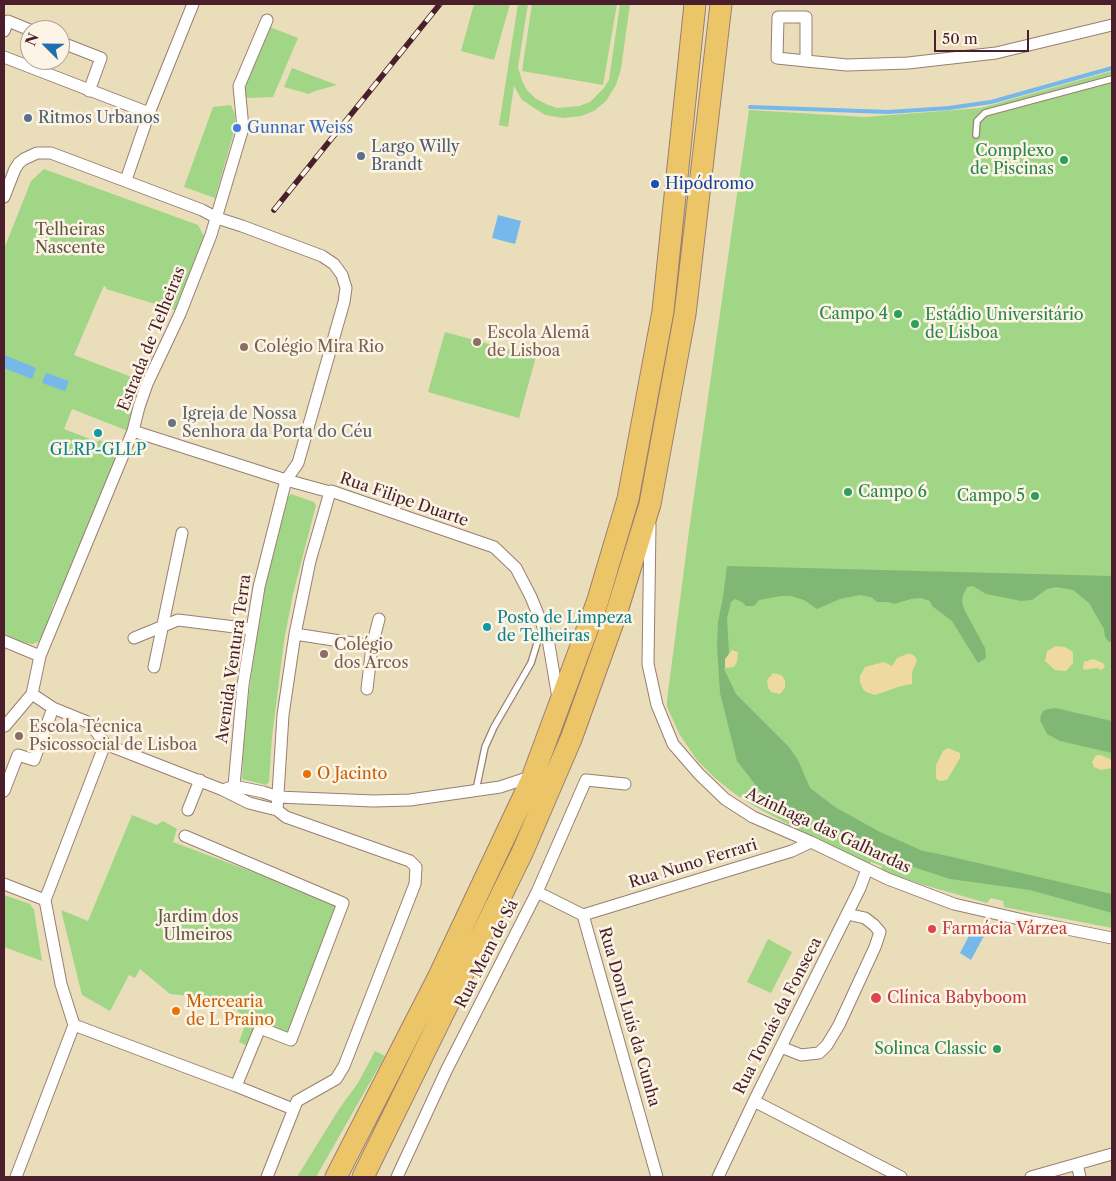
<!DOCTYPE html>
<html>
<head>
<meta charset="utf-8">
<style>
	body { margin:0 }
	#map { position:relative; width:1116px; height:1181px; overflow:hidden; background:#eaddba; font-family:"Libre Caslon Text",serif }
	canvas { display:block }
	.frame { position:absolute; inset:0; border:5px solid #4a1f2b; pointer-events:none }
	.north { position:absolute; left:20px; top:20px; width:50px; height:50px; box-sizing:border-box; background:#fcf5e5; border:1px solid #b59f9b; border-radius:50%; rotate:293deg; font-size:14px; font-weight:700; line-height:20px; text-align:center; color:#4a1f2b }
	.north::after { content:''; display:block; margin:auto; width:18px; height:22px; background:#1f6fb2; clip-path:polygon(50% 0,100% 100%,50% 72%,0 100%) }
	.scale { position:absolute; left:934px; top:30px; width:95px; height:22px; box-sizing:border-box; border:2px solid #4a1f2b; border-top:0; padding-left:6px; font-size:15px; line-height:18px; white-space:nowrap; color:#4a1f2b; -webkit-text-stroke:4px #fcf5e5; paint-order:stroke }
</style>
</head>
<body>
<div id="map">
<canvas width="1116" height="1181"></canvas>
<div class="frame"></div>
<div class="north">N</div>
<div class="scale">50 m</div>
</div>
<script>
const g = document.querySelector('canvas').getContext('2d');
g.lineJoin = 'round';
function fill(path, color) {
  g.fillStyle = color;
  g.fill(path, 'evenodd');
}
function toPath(rows) {
  const path = new Path2D();
  for (const r of rows) {
    path.moveTo(r[0], r[1]);
    for (let i = 2; i < r.length; i += 2) path.lineTo(r[i], r[i + 1]);
  }
  return path;
}
function strokePath(path, color, width, dash) {
  g.strokeStyle = color;
  g.lineWidth = width;
  g.lineCap = dash ? 'butt' : 'round';
  g.setLineDash(dash || []);
  g.stroke(path);
}
function write(font, color, halo, rows, align = 'center') {
  g.font = font + ' "Libre Caslon Text",serif';
  g.lineWidth = 5;
  g.setLineDash([]);
  g.textBaseline = 'middle';
  g.strokeStyle = halo;
  g.fillStyle = color;
  for (const [text, x, y, turn = 0] of rows) {
    g.save();
    g.translate(x, y);
    g.rotate((+turn || 0) * Math.PI / 180);
    g.textAlign = isNaN(turn) ? turn : align;
    if (halo) g.strokeText(text, 0, 0);
    g.fillText(text, 0, 0);
    g.restore();
  }
}
fill(toPath([
	[474,4,510,4,494,60,461,51],
	[518,4,528,4,518,67,522,81,527,90,535,98,546,104,557,108,579,106,590,102,603,89,609,80,620,4,630,4,621,69,616,85,606,101,594,111,581,116,563,118,545,115,522,100,514,86,508,127,499,125],
	[532,4,617,4,603,85,522,71],
	[267,26,298,38,273,97,246,98,241,87],
	[292,68,337,85,315,91,309,94,284,87],
	[1112,71,1112,928,1004,907,1003,901,991,898,987,903,882,873,882,866,871,862,866,866,754,806,735,794,715,778,697,760,680,735,667,707,667,700,689,531,749,110,865,117,981,108],
	[231,105,235,115,235,128,215,198,184,187,213,107],
	[44,169,198,225,204,236,175,310,106,289,106,287,104,286,98,299,74,355,145,382,128,431,72,409,64,429,98,442,99,440,122,449,71,571,53,605,44,635,38,642,32,644,12,640,4,634,4,249,31,181],
	[445,332,536,357,519,418,428,392],
	[291,494,314,502,316,505,293,594,284,641,272,737,269,782,266,785,242,779,244,735,256,637,265,588,288,497],
	[132,815,157,825,163,821,177,829,173,842,338,904,287,1035,265,1026,254,1049,239,1042,247,1019,238,1012,236,1002,210,1006,199,1002,191,996,170,994,140,969,135,978,129,975,110,1011,82,995,61,910,88,921],
	[4,895,30,904,34,910,42,961,4,947],
	[768,939,792,952,771,993,747,982],
	[375,1051,385,1056,316,1177,297,1177,339,1109,358,1083]
]), '#a1d687');
fill(toPath([
	[727,566,1112,576,1112,642,1109,642,1105,637,1104,629,1089,603,1073,590,1056,587,1047,589,1032,600,1021,601,986,594,973,586,967,587,963,595,962,602,965,611,985,648,986,658,978,663,952,621,932,606,930,601,921,598,911,599,894,604,888,602,877,602,871,597,860,595,840,599,817,609,804,600,791,596,781,596,759,600,754,606,746,606,742,602,735,599,731,602,727,618,729,653,724,669,736,694,789,747,798,760,810,788,835,807,880,832,923,851,939,854,1112,894,1112,913,1030,890,950,879,904,864,869,845,784,805,769,797,758,788,737,761,720,693,717,647,718,622,723,597],
	[1055,708,1112,721,1112,753,1060,741,1047,734,1040,720,1041,715,1044,710]
]), '#80b774');
fill(toPath([
	[1056,646,1065,647,1073,652,1073,663,1066,671,1055,670,1045,661,1047,651],
	[732,650,738,652,737,662,734,667,727,668,725,667,725,659],
	[907,654,912,654,916,658,917,661,912,672,912,684,901,686,875,695,866,692,863,689,860,682,860,676,865,667,884,662,892,666,897,658],
	[1093,659,1103,663,1105,667,1101,670,1097,668,1084,670,1083,667,1084,662],
	[773,673,781,675,785,680,785,688,780,694,771,692,768,688,767,680],
	[948,748,960,753,960,758,947,780,939,781,936,778,936,765,943,751],
	[1096,755,1101,755,1110,759,1112,761,1112,768,1101,770,1094,767,1092,762]
]), '#eeda9e');
fill(toPath([
	[498,215,521,221,515,244,492,238],
	[4,355,36,368,32,379,4,368],
	[46,373,69,381,65,391,42,383],
	[973,928,985,934,971,960,960,953]
]), '#76b8eb');
strokePath(toPath([
	[750,107,888,112,949,108,991,102,1112,68]
]), '#76b8eb', 4);
const lane = toPath([
	[976,135,977,121,985,113,1112,79],
	[476,790,485,747,494,727,531,663,542,627]
]);
const street = toPath([
	[4,31,8,21,30,30],
	[60,42,101,58,89,91],
	[4,57,149,113],
	[806,61,806,17,778,17,777,58,806,61,847,65,908,63,996,53,1112,25],
	[126,180,149,113,193,4],
	[4,197,15,169,19,163,24,159,37,153,51,153,202,210,217,218,242,226,322,256,334,264,342,275,346,288,344,302,298,463,286,480,259,587,243,685,234,786],
	[133,431,286,480,330,492,331,491,494,547,516,568,531,597,548,639,558,698],
	[650,525,648,664,657,705,673,744,699,774,725,799,753,817,811,842,888,879,954,904,1032,922,1112,938],
	[295,634,372,646],
	[134,638,178,620,251,629],
	[4,641,40,656],
	[154,667,182,533],
	[367,689,372,646,379,619],
	[32,694,53,708,90,723,105,744,223,790,234,786,263,792,278,797,373,801,410,800,500,787,533,776],
	[5,726,32,694,40,656,133,431,139,407,147,384,180,314,211,235,243,128,239,86,267,20],
	[223,790,249,803,277,810],
	[4,791,18,755,34,760,53,708],
	[188,810,200,780],
	[185,836,343,903,291,1040,260,1028,236,1086],
	[4,884,45,900],
	[537,892,583,915,657,1177],
	[583,915,792,851,811,842],
	[74,1025,236,1086,293,1109],
	[781,1047,801,1055,819,1053,827,1045,839,1025,875,947,880,932,874,925,865,918,847,914],
	[754,1101,901,1177],
	[1077,1164,1080,1177],
	[16,1177,74,1025,61,984,45,900,105,744],
	[267,1177,297,1101,336,1079,344,1066,415,884,416,867,410,861,286,817,277,810,283,715,295,634,310,561,330,492],
	[397,1177,446,1071,537,892,586,780,625,784],
	[718,1177,754,1101,860,888,867,869],
	[1031,1177,1112,1154]
]);
const highway = toPath([
	[336,1177,439,976,531,781,597,603,628,499,663,311,695,4],
	[363,1177,522,853,571,739,617,611,650,504,685,314,721,4]
]);
strokePath(lane, '#9a7e72', 8);
strokePath(street, '#9a7e72', 13);
strokePath(highway, '#9a7e72', 23);
strokePath(lane, '#fff', 5.5);
strokePath(street, '#fff', 11);
strokePath(highway, '#edc569', 21);
const rail = toPath([
	[274,210,440,4]
]);
strokePath(rail, '#4a1f2b', 5.5);
strokePath(rail, '#fcf5e5', 4, [11]);
for (const [x, y, r, color] of [
	[28,118,5,"#5c6f8a"],
	[237,128,5,"#3f7fe0"],
	[361,156,5,"#5c6f8a"],
	[1064,160,5,"#2e9e5b"],
	[655,184,5,"#1a4fb4"],
	[898,314,5,"#2e9e5b"],
	[915,324,5,"#2e9e5b"],
	[477,342,5,"#8d6e63"],
	[244,347,5,"#8d6e63"],
	[172,423,5,"#6b7280"],
	[98,433,5,"#0f9aa8"],
	[848,492,5,"#2e9e5b"],
	[1035,496,5,"#2e9e5b"],
	[487,627,5,"#0f9aa8"],
	[324,654,5,"#8d6e63"],
	[19,736,5,"#8d6e63"],
	[307,774,5,"#e8710a"],
	[932,929,5,"#e0444e"],
	[876,998,6,"#e0444e"],
	[176,1011,5,"#e8710a"],
	[997,1049,5,"#2e9e5b"]
]) {
  const dot = new Path2D();
  dot.arc(x, y, r, 0, 2 * Math.PI);
  g.fillStyle = color;
  g.fill(dot);
  strokePath(dot, '#fcf5e5', 2);
}
write('16px', '#4e5e75', '#fcf5e5', [
	["Ritmos Urbanos",38,118],
	["Largo Willy",371,147],
	["Brandt",371,165]
], 'left');
write('16px', '#366cbe', '#fcf5e5', [
	["Gunnar Weiss",247,128]
], 'left');
write('16px', '#27864d', '#fcf5e5', [
	["Complexo",1054,151],
	["de Piscinas",1054,169],
	["Campo 4",888,314],
	["Estádio Universitário",925,315,"left"],
	["de Lisboa",925,333,"left"],
	["Campo 6",858,492,"left"],
	["Campo 5",1025,496],
	["Solinca Classic",987,1049]
], 'right');
write('16px', '#164399', '#fcf5e5', [
	["Hipódromo",665,184]
], 'left');
write('16px', '#645647', '#fcf5e5', [
	["Telheiras",70,230],
	["Nascente",70,248],
	["Jardim dos",198,917],
	["Ulmeiros",198,935]
]);
write('16px', '#785e54', '#fcf5e5', [
	["Escola Alemã",487,333],
	["de Lisboa",487,351],
	["Colégio Mira Rio",254,347],
	["Colégio",334,645],
	["dos Arcos",334,663],
	["Escola Técnica",29,727],
	["Psicossocial de Lisboa",29,745]
], 'left');
write('16px', '#4a1f2b', '#fcf5e5', [
	["Estrada de Telheiras",152,339,-68],
	["Rua Filipe Duarte",404,500,19],
	["Avenida Ventura Terra",234,659,-82],
	["Azinhaga das Galhardas",828,831,25],
	["Rua Nuno Ferrari",693,864,-17],
	["Rua Mem de Sá",487,954,-63],
	["Rua Tomás da Fonseca",778,1016,-63],
	["Rua Dom Luís da Cunha",629,1017,74]
]);
write('16px', '#5b616d', '#fcf5e5', [
	["Igreja de Nossa",182,414],
	["Senhora da Porta do Céu",182,432]
], 'left');
write('16px', '#0d838f', '#fcf5e5', [
	["GLRP-GLLP",98,450],
	["Posto de Limpeza",497,618,"left"],
	["de Telheiras",497,636,"left"]
]);
write('16px', '#c56008', '#fcf5e5', [
	["O Jacinto",317,774],
	["Mercearia",186,1002],
	["de L Praino",186,1020]
], 'left');
write('16px', '#be3a42', '#fcf5e5', [
	["Farmácia Várzea",942,929],
	["Clínica Babyboom",887,998]
], 'left');
</script>
</body>
</html>
